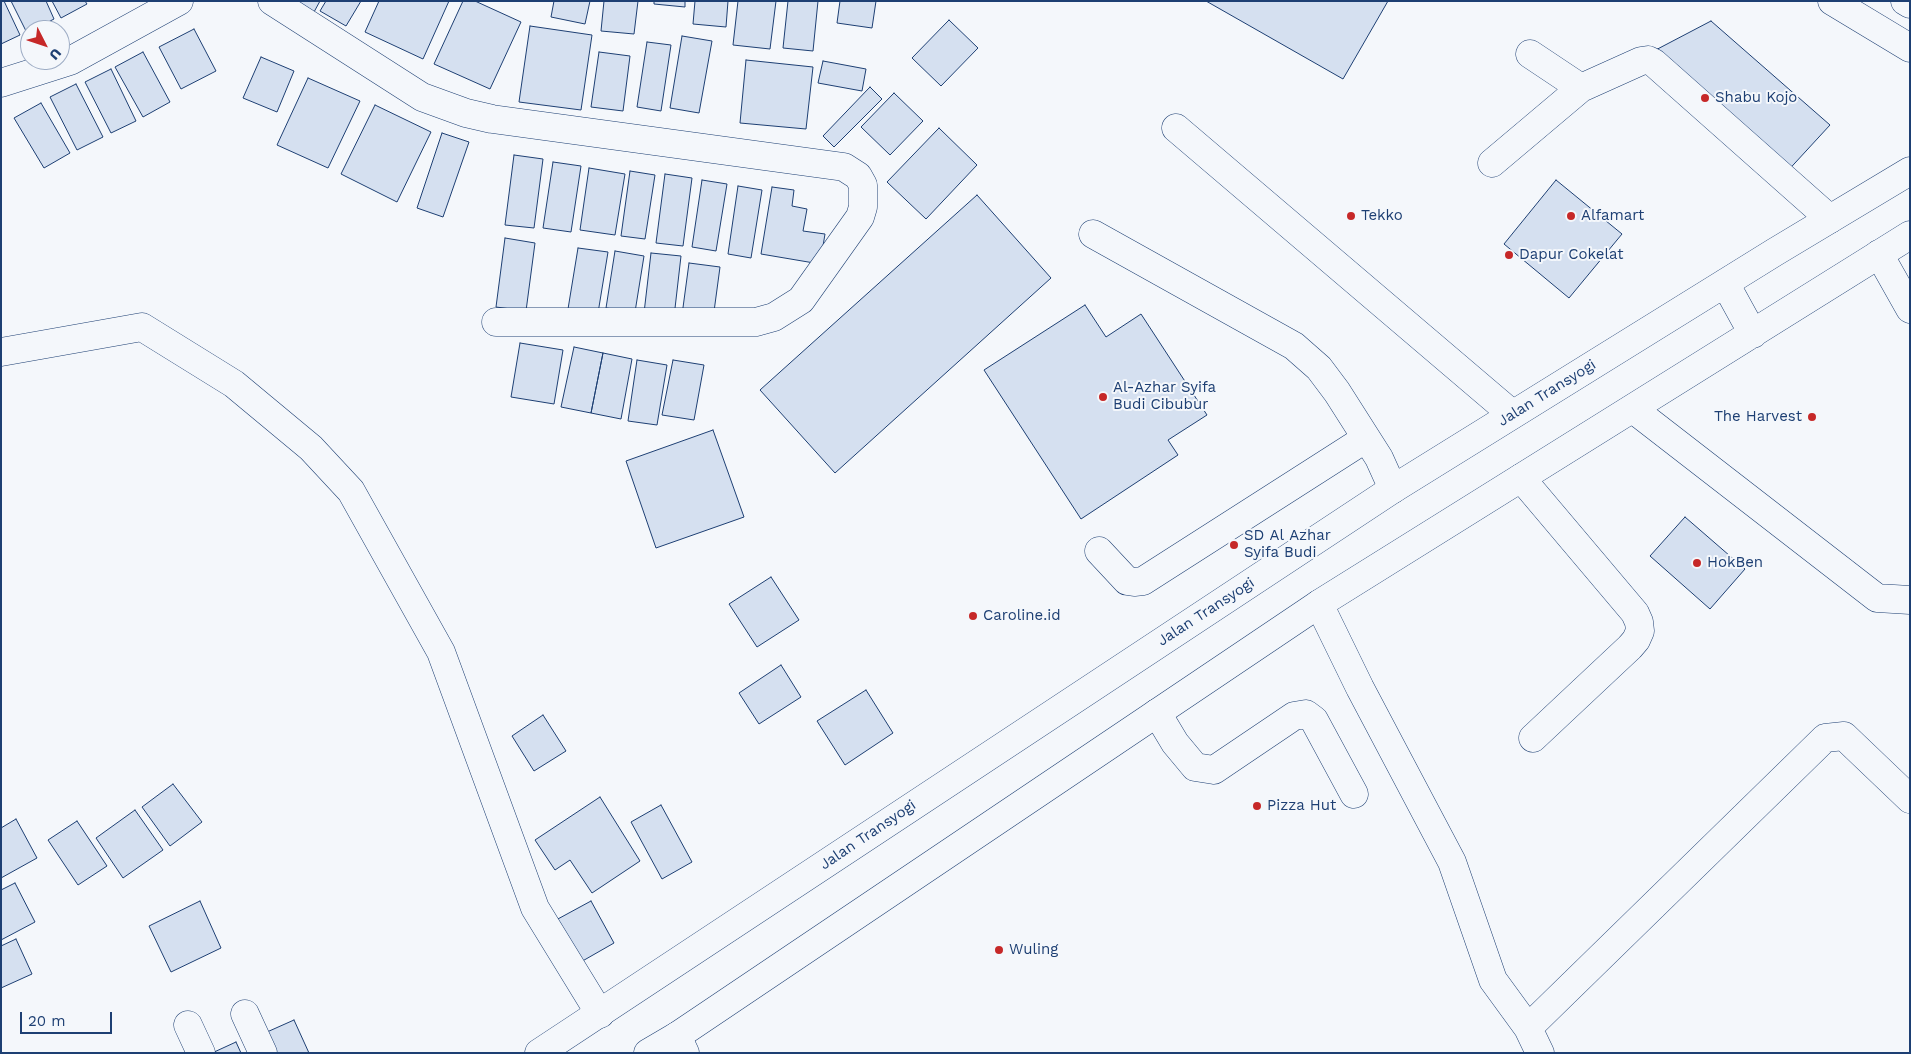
<!DOCTYPE html>
<html>
<head>
<meta charset="utf-8">
<style>
	body { margin:0 }
	#map { position:relative; width:1911px; height:1054px; overflow:hidden; background:#f4f7fb; font-family:"Work Sans",sans-serif }
	canvas { display:block }
	.frame { position:absolute; inset:0; border:2px solid #1d3f73; pointer-events:none }
	.north { position:absolute; left:20px; top:20px; width:50px; height:50px; box-sizing:border-box; background:#f4f7fb; border:1px solid #9eadc5; border-radius:50%; rotate:131deg; font-size:14px; font-weight:700; line-height:20px; text-align:center; color:#1d3f73 }
	.north::after { content:''; display:block; margin:auto; width:18px; height:22px; background:#c62828; clip-path:polygon(50% 0,100% 100%,50% 72%,0 100%) }
	.scale { position:absolute; left:20px; top:1012px; width:92px; height:22px; box-sizing:border-box; border:2px solid #1d3f73; border-top:0; padding-left:6px; font-size:15px; line-height:18px; white-space:nowrap; color:#1d3f73; -webkit-text-stroke:4px #f4f7fb; paint-order:stroke }
</style>
</head>
<body>
<div id="map">
<canvas width="1911" height="1054"></canvas>
<div class="frame"></div>
<div class="north">U</div>
<div class="scale">20 m</div>
</div>
<script>
const g = document.querySelector('canvas').getContext('2d');
g.lineJoin = 'round';
function fill(path, color) {
  g.fillStyle = color;
  g.fill(path, 'evenodd');
}
function toPath(rows) {
  const path = new Path2D();
  for (const r of rows) {
    path.moveTo(r[0], r[1]);
    for (let i = 2; i < r.length; i += 2) path.lineTo(r[i], r[i + 1]);
  }
  return path;
}
function strokePath(path, color, width, dash) {
  g.strokeStyle = color;
  g.lineWidth = width;
  g.lineCap = dash ? 'butt' : 'round';
  g.setLineDash(dash || []);
  g.stroke(path);
}
function write(font, color, halo, rows, align = 'center') {
  g.font = font + ' "Work Sans",sans-serif';
  g.lineWidth = 4;
  g.setLineDash([]);
  g.textBaseline = 'middle';
  g.strokeStyle = halo;
  g.fillStyle = color;
  for (const [text, x, y, turn = 0] of rows) {
    g.save();
    g.translate(x, y);
    g.rotate((+turn || 0) * Math.PI / 180);
    g.textAlign = isNaN(turn) ? turn : align;
    if (halo) g.strokeText(text, 0, 0);
    g.fillText(text, 0, 0);
    g.restore();
  }
}
const building = toPath([
	[1,1,4,1,20,35,1,44,1,1],
	[11,1,46,1,54,19,27,33,11,1],
	[52,1,85,1,87,4,61,18,52,1],
	[294,1,320,1,314,12,294,1],
	[326,1,361,1,346,26,320,11,326,1],
	[379,1,449,1,423,59,365,32,379,1],
	[463,1,475,1,521,22,490,89,434,64,463,1],
	[554,1,590,1,585,24,551,17,554,1],
	[604,1,638,1,634,34,601,31,604,1],
	[654,1,685,1,685,7,654,4,654,1],
	[695,1,728,1,726,27,693,24,695,1],
	[738,1,776,1,770,49,733,45,738,1],
	[788,1,818,1,813,51,783,48,788,1],
	[840,1,876,1,872,28,837,23,840,1],
	[1206,1,1388,1,1343,79,1206,1],
	[949,20,978,48,941,86,912,58,949,20],
	[1711,21,1830,125,1783,176,1648,54,1711,21],
	[530,26,592,35,581,110,519,102,530,26],
	[194,29,216,71,181,89,159,47,194,29],
	[682,36,712,41,699,113,670,108,682,36],
	[647,42,671,45,661,111,637,107,647,42],
	[143,52,170,102,143,117,115,67,143,52],
	[599,52,630,56,623,111,591,107,599,52],
	[261,57,294,71,277,112,243,98,261,57],
	[746,60,813,67,806,129,740,123,746,60],
	[823,61,866,69,862,91,818,83,823,61],
	[111,69,136,121,111,133,85,82,111,69],
	[308,78,360,101,328,168,277,145,308,78],
	[76,84,103,137,77,150,50,97,76,84],
	[870,87,882,99,834,147,823,136,870,87],
	[894,93,923,121,890,155,861,127,894,93],
	[41,103,70,153,44,168,14,118,41,103],
	[375,105,431,132,397,202,341,174,375,105],
	[939,128,977,165,926,219,887,182,939,128],
	[442,133,469,142,443,217,417,208,442,133],
	[514,155,543,159,534,228,505,225,514,155],
	[553,162,581,166,571,232,543,228,553,162],
	[589,168,625,174,615,235,580,230,589,168],
	[630,171,655,175,645,239,621,236,630,171],
	[665,174,692,178,683,246,656,243,665,174],
	[702,180,727,184,716,251,692,247,702,180],
	[1556,180,1622,234,1569,298,1504,244,1556,180],
	[738,186,762,190,751,258,728,254,738,186],
	[772,187,794,190,792,206,807,209,803,231,825,234,820,264,761,254,772,187],
	[977,195,1051,278,835,473,760,390,977,195],
	[505,238,535,243,526,311,496,307,505,238],
	[578,248,608,252,598,313,568,309,578,248],
	[615,251,644,256,635,312,606,308,615,251],
	[651,253,681,256,674,317,644,313,651,253],
	[689,263,720,267,713,319,682,315,689,263],
	[1085,305,1106,337,1141,314,1207,415,1168,440,1178,455,1081,519,984,370,1085,305],
	[520,343,563,350,554,404,511,397,520,343],
	[574,347,603,353,591,413,561,407,574,347],
	[603,353,632,359,621,419,591,413,603,353],
	[637,360,667,365,657,425,628,421,637,360],
	[673,360,704,365,694,420,662,415,673,360],
	[713,430,744,517,656,548,626,461,713,430],
	[1685,517,1745,569,1710,609,1650,556,1685,517],
	[771,577,799,620,757,647,729,604,771,577],
	[781,665,801,697,759,724,739,693,781,665],
	[866,690,893,733,845,765,817,721,866,690],
	[543,715,566,751,534,771,512,736,543,715],
	[173,784,202,822,170,846,142,807,173,784],
	[600,797,640,861,592,893,570,860,555,870,535,840,600,797],
	[661,805,692,862,662,879,631,822,661,805],
	[135,810,163,850,123,878,96,838,135,810],
	[16,819,37,858,1,878,1,828,16,819],
	[77,821,107,866,78,885,48,840,77,821],
	[15,883,35,922,1,940,1,890,15,883],
	[200,901,221,948,171,972,149,926,200,901],
	[591,901,614,943,579,963,556,920,591,901],
	[16,939,32,974,1,988,1,946,16,939],
	[294,1020,309,1053,276,1053,267,1032,294,1020],
	[236,1042,241,1053,212,1053,236,1042]
]);
fill(building, '#d5e0f0');
strokePath(building, '#1d3f73', 1);
const minor = toPath([
	[272,1,422,97,466,113,492,119,844,167,858,176,863,185,863,207,860,217,801,300,774,317,756,322,496,322],
	[1832,1,1910,48],
	[1905,1,1910,4],
	[1530,54,1581,88],
	[1,83,70,61,179,1],
	[1176,128,1512,414],
	[1492,163,1581,88,1641,61,1648,60,1654,63,1830,219],
	[1093,234,1294,346,1319,368,1337,392,1379,458,1393,489],
	[1879,254,1910,309],
	[1,352,142,327,234,384,311,448,351,491,441,652,535,908,600,1014],
	[1633,409,1877,598,1910,600],
	[1521,478,1635,613,1639,622,1640,631,1636,640,1630,647,1533,738],
	[1099,551,1127,581,1134,582,1143,581,1365,439],
	[1319,604,1360,688,1452,862,1493,980,1528,1028,1540,1053],
	[1157,713,1175,743,1195,767,1214,770,1294,716,1306,714,1314,720,1354,794],
	[245,1014,263,1053],
	[188,1025,201,1053],
	[1528,1028,1825,738,1844,736,1910,799],
	[677,1036,685,1053]
]);
const highway = toPath([
	[1725,283,1753,334],
	[539,1053,1393,489,1775,252,1910,171],
	[648,1053,677,1036,1319,604,1910,235]
]);
strokePath(minor, '#1d3f73', 29);
strokePath(highway, '#1d3f73', 29);
strokePath(minor, '#f4f7fb', 28);
strokePath(highway, '#f4f7fb', 28);
for (const [x, y, r, color] of [
	[1705,98,5,"#c62828"],
	[1351,216,5,"#c62828"],
	[1571,216,5,"#c62828"],
	[1509,255,5,"#c62828"],
	[1103,397,5,"#c62828"],
	[1812,417,5,"#c62828"],
	[1234,545,5,"#c62828"],
	[1697,563,5,"#c62828"],
	[973,616,5,"#c62828"],
	[1257,806,5,"#c62828"],
	[999,950,5,"#c62828"]
]) {
  const dot = new Path2D();
  dot.arc(x, y, r, 0, 2 * Math.PI);
  g.fillStyle = color;
  g.fill(dot);
  strokePath(dot, '#f4f7fb', 2);
}
write('15px', '#1d3f73', '#f4f7fb', [
	["Shabu Kojo",1715,98],
	["Tekko",1361,216],
	["Alfamart",1581,216],
	["Dapur Cokelat",1519,255],
	["Al-Azhar Syifa",1113,388],
	["Budi Cibubur",1113,405],
	["The Harvest",1802,417,"right"],
	["SD Al Azhar",1244,536],
	["Syifa Budi",1244,553],
	["HokBen",1707,563],
	["Caroline.id",983,616],
	["Pizza Hut",1267,806],
	["Wuling",1009,950]
], 'left');
write('15px', '#1d3f73', '#f4f7fb', [
	["Jalan Transyogi",1547,393,-32],
	["Jalan Transyogi",1206,612,-33],
	["Jalan Transyogi",868,835,-34]
]);
</script>
</body>
</html>
